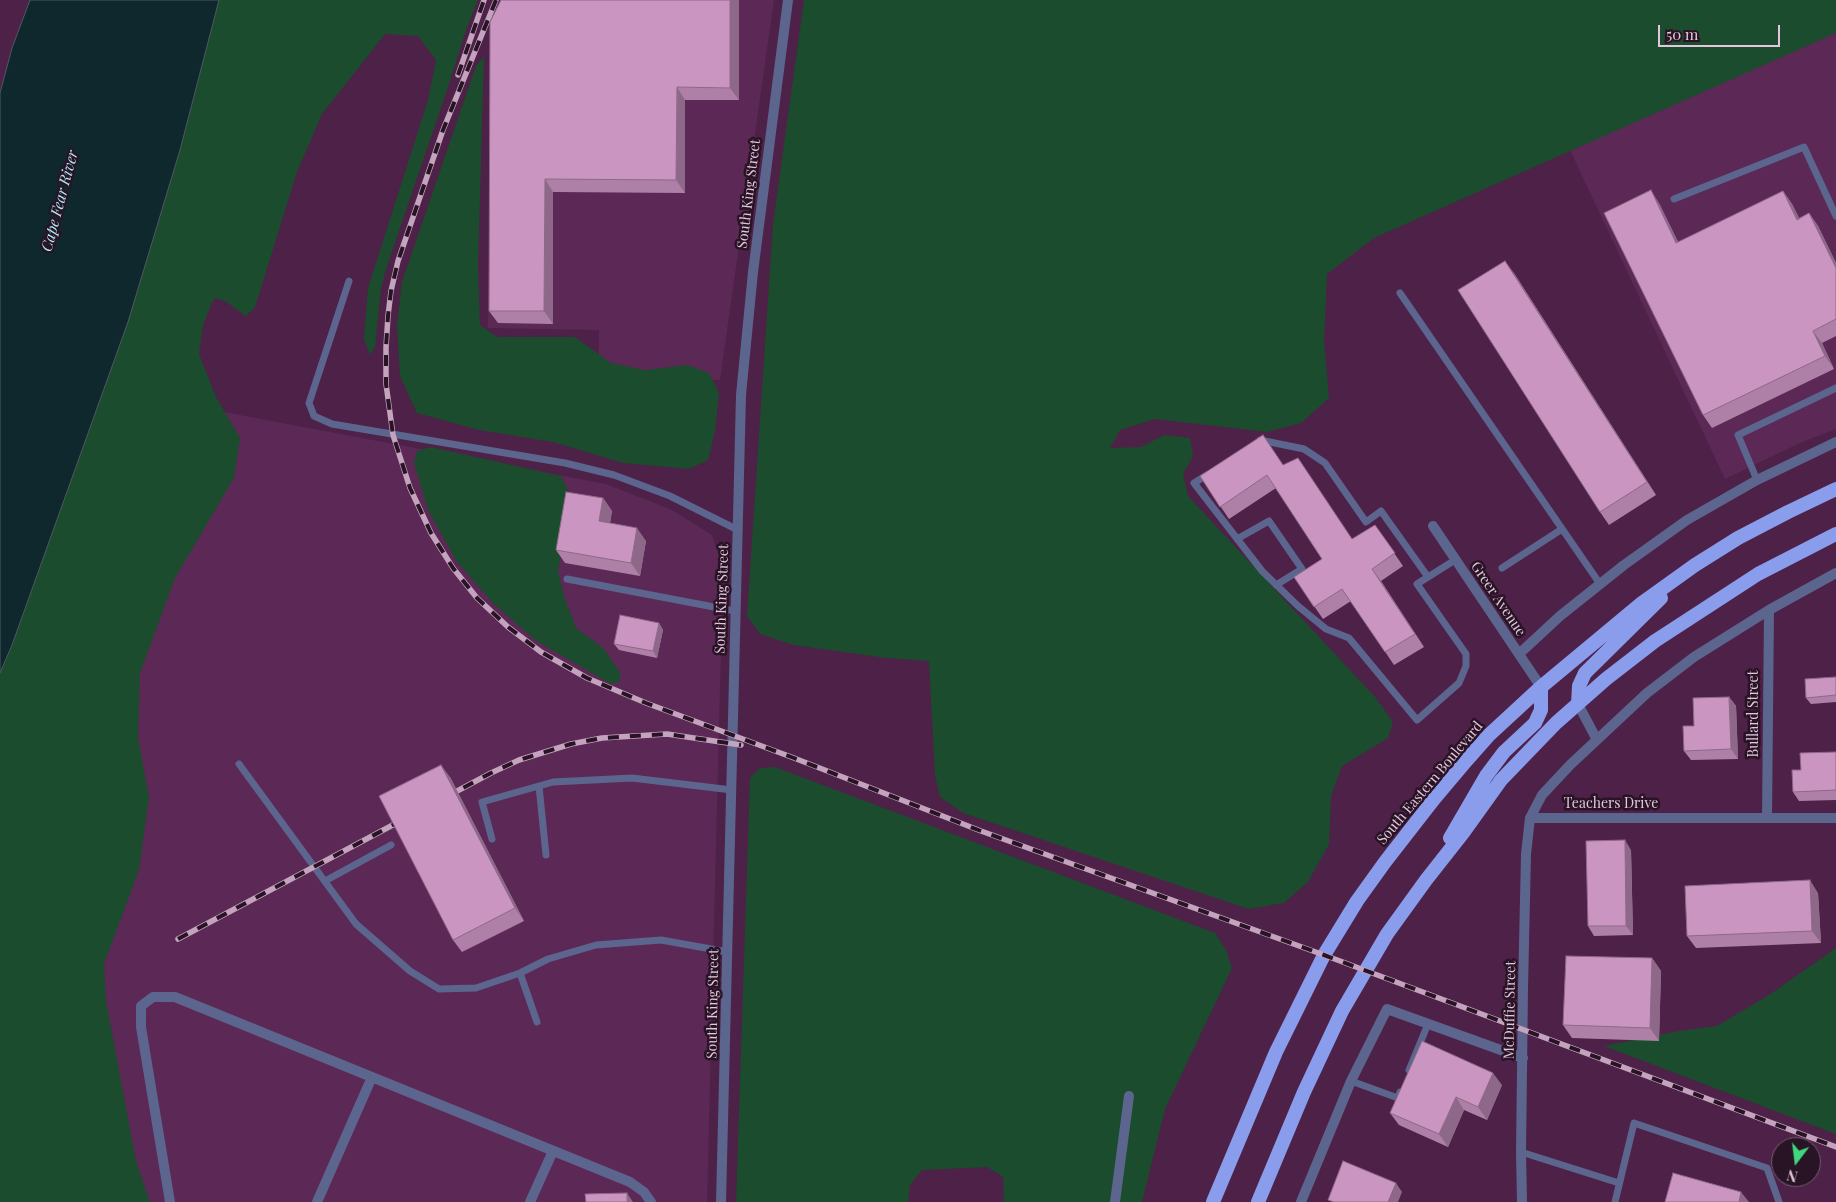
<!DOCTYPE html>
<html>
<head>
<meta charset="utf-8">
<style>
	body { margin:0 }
	#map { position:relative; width:1836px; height:1202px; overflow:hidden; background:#4e2148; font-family:"Playfair Display",serif }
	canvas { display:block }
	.north { position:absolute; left:1771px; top:1137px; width:50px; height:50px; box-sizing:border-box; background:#291425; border:1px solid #745c6f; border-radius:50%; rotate:195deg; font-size:14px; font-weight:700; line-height:20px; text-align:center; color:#e4c7de }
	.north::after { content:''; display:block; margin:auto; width:18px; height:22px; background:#3ed77d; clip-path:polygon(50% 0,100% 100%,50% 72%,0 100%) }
	.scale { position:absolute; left:1658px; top:25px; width:122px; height:22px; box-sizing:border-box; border:2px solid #e4c7de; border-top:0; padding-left:6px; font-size:15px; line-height:18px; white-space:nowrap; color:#e4c7de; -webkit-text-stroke:4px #291425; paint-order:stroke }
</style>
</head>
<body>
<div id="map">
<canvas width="1836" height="1202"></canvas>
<div class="north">N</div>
<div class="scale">50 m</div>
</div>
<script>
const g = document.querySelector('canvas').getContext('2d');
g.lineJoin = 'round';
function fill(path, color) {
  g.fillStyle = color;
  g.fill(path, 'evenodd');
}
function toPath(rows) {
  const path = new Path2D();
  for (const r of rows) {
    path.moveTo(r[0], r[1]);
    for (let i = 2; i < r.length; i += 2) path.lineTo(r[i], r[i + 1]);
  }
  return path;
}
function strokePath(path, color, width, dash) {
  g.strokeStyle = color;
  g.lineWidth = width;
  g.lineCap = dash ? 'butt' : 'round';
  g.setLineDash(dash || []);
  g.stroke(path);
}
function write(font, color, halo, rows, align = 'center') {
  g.font = font + ' "Playfair Display",serif';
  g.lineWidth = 5;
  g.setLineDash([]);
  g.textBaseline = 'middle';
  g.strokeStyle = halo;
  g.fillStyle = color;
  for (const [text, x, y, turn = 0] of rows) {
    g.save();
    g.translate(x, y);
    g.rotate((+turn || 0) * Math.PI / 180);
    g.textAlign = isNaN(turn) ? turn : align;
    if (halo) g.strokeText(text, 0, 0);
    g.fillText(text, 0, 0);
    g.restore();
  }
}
fill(toPath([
	[507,0,774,0,720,380,599,379,599,330,488,328,491,35],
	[1836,18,1836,429,1800,443,1725,479,1568,146],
	[224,412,606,484,672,510,712,535,723,569,707,1202,0,1202,0,927]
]), '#5c2855');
fill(toPath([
	[219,0,478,0,466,30,447,90,387,266,381,288,375,347,370,355,364,339,368,288,428,100,436,60,418,36,385,34,322,114,297,172,255,307,246,316,225,301,214,298,203,325,199,354,216,397,240,438,234,478,175,578,140,673,138,737,149,797,139,870,104,964,106,1001,136,1161,150,1202,0,1202,0,673,12,645,128,322,180,150],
	[804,0,1836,0,1836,33,1374,238,1327,274,1324,341,1329,398,1301,423,1267,432,1155,419,1120,430,1110,448,1141,447,1164,435,1190,438,1193,456,1183,474,1188,496,1376,698,1393,722,1388,738,1342,766,1331,796,1329,844,1308,882,1284,903,1249,909,963,813,940,797,935,776,929,661,886,658,794,645,760,634,747,616,773,224],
	[484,56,478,267,480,325,497,337,575,337,611,363,645,370,687,365,709,373,719,393,715,431,708,460,689,469,623,463,553,442,479,430,417,413,400,376,397,324,402,282,476,66],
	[431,447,561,476,568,490,565,531,558,571,564,596,576,628,603,648,620,672,620,681,611,684,535,640,493,603,457,562,428,510,414,463,417,451],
	[775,767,1215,933,1226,950,1232,968,1165,1109,1142,1202,1004,1202,1003,1177,987,1167,922,1170,910,1185,908,1202,736,1202,750,778,760,768],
	[1836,948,1836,1134,1604,1046,1679,1031,1717,1026,1769,995]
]), '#1b4c2d');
const water = toPath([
	[30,0,219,0,180,150,128,322,12,645,0,673,0,93,12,48,30,0]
]);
fill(water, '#0f282e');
strokePath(water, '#4f5863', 1);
strokePath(toPath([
	[1674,199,1804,147,1836,216],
	[349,281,309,403,314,416,332,424,565,463,614,475,670,496,738,530],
	[1400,293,1600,584],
	[1260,440,1304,449,1325,463,1366,522,1381,511,1428,577],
	[1207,475,1194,483,1262,571,1298,606,1326,629,1349,638,1417,720,1459,683,1466,666,1466,654,1417,584,1455,560],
	[1757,480,1738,435,1836,388],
	[1237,539,1269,521,1302,569,1276,585],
	[1502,568,1562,529],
	[567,579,735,611],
	[239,764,356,924,410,971,439,989,476,988,520,973,548,959,596,945,661,940,728,952],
	[539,786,546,855],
	[492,839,482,802,553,782,632,778,732,790],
	[325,881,391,845],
	[520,973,537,1022],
	[1409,1070,1428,1024],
	[1351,1081,1398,1098,1400,1092],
	[1521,1152,1619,1183],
	[1615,1202,1634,1123,1767,1168,1779,1202]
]), '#5b658d', 7);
strokePath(toPath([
	[1433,526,1541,687],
	[1519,654,1560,616,1624,565,1687,520,1757,480,1836,442],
	[1578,704,1597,740],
	[1530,818,1836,818],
	[1767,818,1769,610],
	[170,1202,141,1027,141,1006,153,997,175,997,630,1182,644,1192,651,1202],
	[317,1202,372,1077],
	[530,1202,553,1151],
	[721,1202,741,395,753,272,788,0],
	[1115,1202,1129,1096],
	[1301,1202,1351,1081,1387,1009,1523,1058],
	[1522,1202,1521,1152,1523,989,1526,854,1530,818,1542,795,1570,765,1647,693,1694,657,1769,610,1836,573]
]), '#5b658d', 10);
strokePath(toPath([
	[1578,704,1579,686,1585,673,1661,598],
	[1450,838,1486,776,1504,752,1535,723,1541,710,1541,687],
	[1213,1202,1276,1052,1324,955,1357,901,1385,862,1434,799,1466,761,1489,735,1541,687,1642,603,1695,565,1738,538,1788,512,1836,489],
	[1258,1202,1304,1092,1342,1011,1387,934,1426,880,1463,833,1501,780,1556,723,1606,679,1655,641,1758,574,1836,534]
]), '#8a9dec', 14);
const rail = toPath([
	[496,0,443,130,398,261,391,291,388,316,386,347,386,384,393,435,410,488,431,533,453,568,477,598,508,627,541,652,587,678,646,703,794,758,981,831,1324,955,1836,1147],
	[458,75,484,0],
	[444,798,491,773,519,760,571,744,602,738,667,734,741,745],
	[178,939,406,818]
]);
strokePath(rail, '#c4a3be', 5.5);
strokePath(rail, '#291425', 4, [11]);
fill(toPath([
	[501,0,739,0,739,100,685,100,685,193,553,192,553,324,498,323,489,311],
	[1783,191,1792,204,1799,218,1809,213,1818,226,1836,263,1836,336,1822,343,1834,369,1712,428,1703,415,1659,203,1678,242],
	[1514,273,1656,495,1609,525,1600,512],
	[1284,465,1352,539,1375,525,1403,566,1381,581,1424,647,1394,665,1351,601,1323,619,1294,577,1322,559,1276,488,1229,519,1200,476],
	[603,498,612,511,610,523,646,541,640,576,565,563,556,550],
	[659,623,663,630,657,658,619,650,614,644],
	[1836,677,1836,702,1811,704,1806,698],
	[1729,697,1736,706,1738,759,1691,760,1684,751,1694,726],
	[1836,752,1836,800,1799,801,1793,792,1801,770],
	[450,777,524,921,462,952,453,940],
	[1631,850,1633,935,1594,936,1588,926],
	[1818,893,1821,943,1696,948,1687,936],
	[1652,958,1661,971,1659,1041,1572,1038,1563,1025],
	[1502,1085,1487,1120,1464,1110,1448,1147,1399,1125,1390,1113]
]), '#af80a7');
fill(toPath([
	[730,0,739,0,739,100,730,88],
	[677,87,685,100,685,193,676,180],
	[545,179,553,192,553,324,544,311],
	[1651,190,1659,203,1685,256,1676,243],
	[1783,191,1792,204,1806,232,1797,220],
	[1809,213,1818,226,1836,263,1836,268],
	[1505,261,1514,273,1656,495,1647,482],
	[1813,331,1822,343,1834,369,1825,356],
	[603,498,612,511,608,534,599,521],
	[637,528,646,541,640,576,631,563],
	[1372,569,1381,581,1424,647,1415,634],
	[659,623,663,630,657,658,653,651],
	[1729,697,1736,706,1738,759,1731,749],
	[441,765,450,777,524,921,515,908],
	[1625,840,1631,850,1633,935,1626,926],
	[1810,880,1818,893,1821,943,1812,931],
	[1652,958,1661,971,1659,1041,1650,1028],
	[1493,1073,1502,1085,1487,1120,1478,1107],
	[1456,1097,1464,1110,1448,1147,1439,1134],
	[1396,1183,1402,1192,1398,1202,1388,1202],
	[1741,1192,1749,1202,1739,1202],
	[627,1193,633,1202,627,1202]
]), '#8e6888');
const building = toPath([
	[501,0,730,0,730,88,677,87,676,180,545,179,544,311,489,311,490,22,501,0],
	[1651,190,1676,243,1783,191,1797,220,1809,213,1836,268,1836,319,1813,331,1825,356,1703,415,1604,213,1651,190],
	[1505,261,1647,482,1600,512,1458,290,1505,261],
	[1263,435,1283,465,1298,458,1352,539,1375,525,1395,553,1372,569,1415,634,1385,652,1342,589,1314,607,1294,577,1322,559,1267,475,1220,507,1200,476,1263,435],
	[566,492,603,498,599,521,637,528,631,563,556,550,566,492],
	[620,615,659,623,653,651,614,644,620,615],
	[1836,677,1836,695,1806,698,1805,679,1836,677],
	[1729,697,1731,749,1684,751,1683,726,1694,726,1693,698,1729,697],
	[1836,752,1836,790,1793,792,1792,770,1801,770,1800,753,1836,752],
	[441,765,515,908,453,940,379,796,441,765],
	[1625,840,1626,926,1588,926,1586,841,1625,840],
	[1810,880,1812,931,1687,936,1685,886,1810,880],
	[1566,956,1652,958,1650,1028,1563,1025,1566,956],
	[1422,1041,1493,1073,1478,1107,1456,1097,1439,1134,1390,1113,1422,1041],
	[1343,1161,1396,1183,1388,1202,1334,1202,1328,1200,1343,1161],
	[1673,1173,1741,1192,1739,1202,1665,1202,1673,1173],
	[627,1193,627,1202,586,1202,585,1194,627,1193]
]);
fill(building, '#cb95c2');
strokePath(building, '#8e6888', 1);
write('14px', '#e4c7de', '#291425', [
	["South King Street",749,194,-83],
	["South King Street",722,599,-88],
	["Greer Avenue",1498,599,56],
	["Bullard Street",1754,714,-90],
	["South Eastern Boulevard",1430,783,-50],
	["Teachers Drive",1611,804],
	["South King Street",713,1004,-89],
	["McDuffie Street",1510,1010,-89]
]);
write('italic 15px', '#acecfa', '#291425', [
	["Cape Fear River",60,201,-75]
]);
</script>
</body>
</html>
